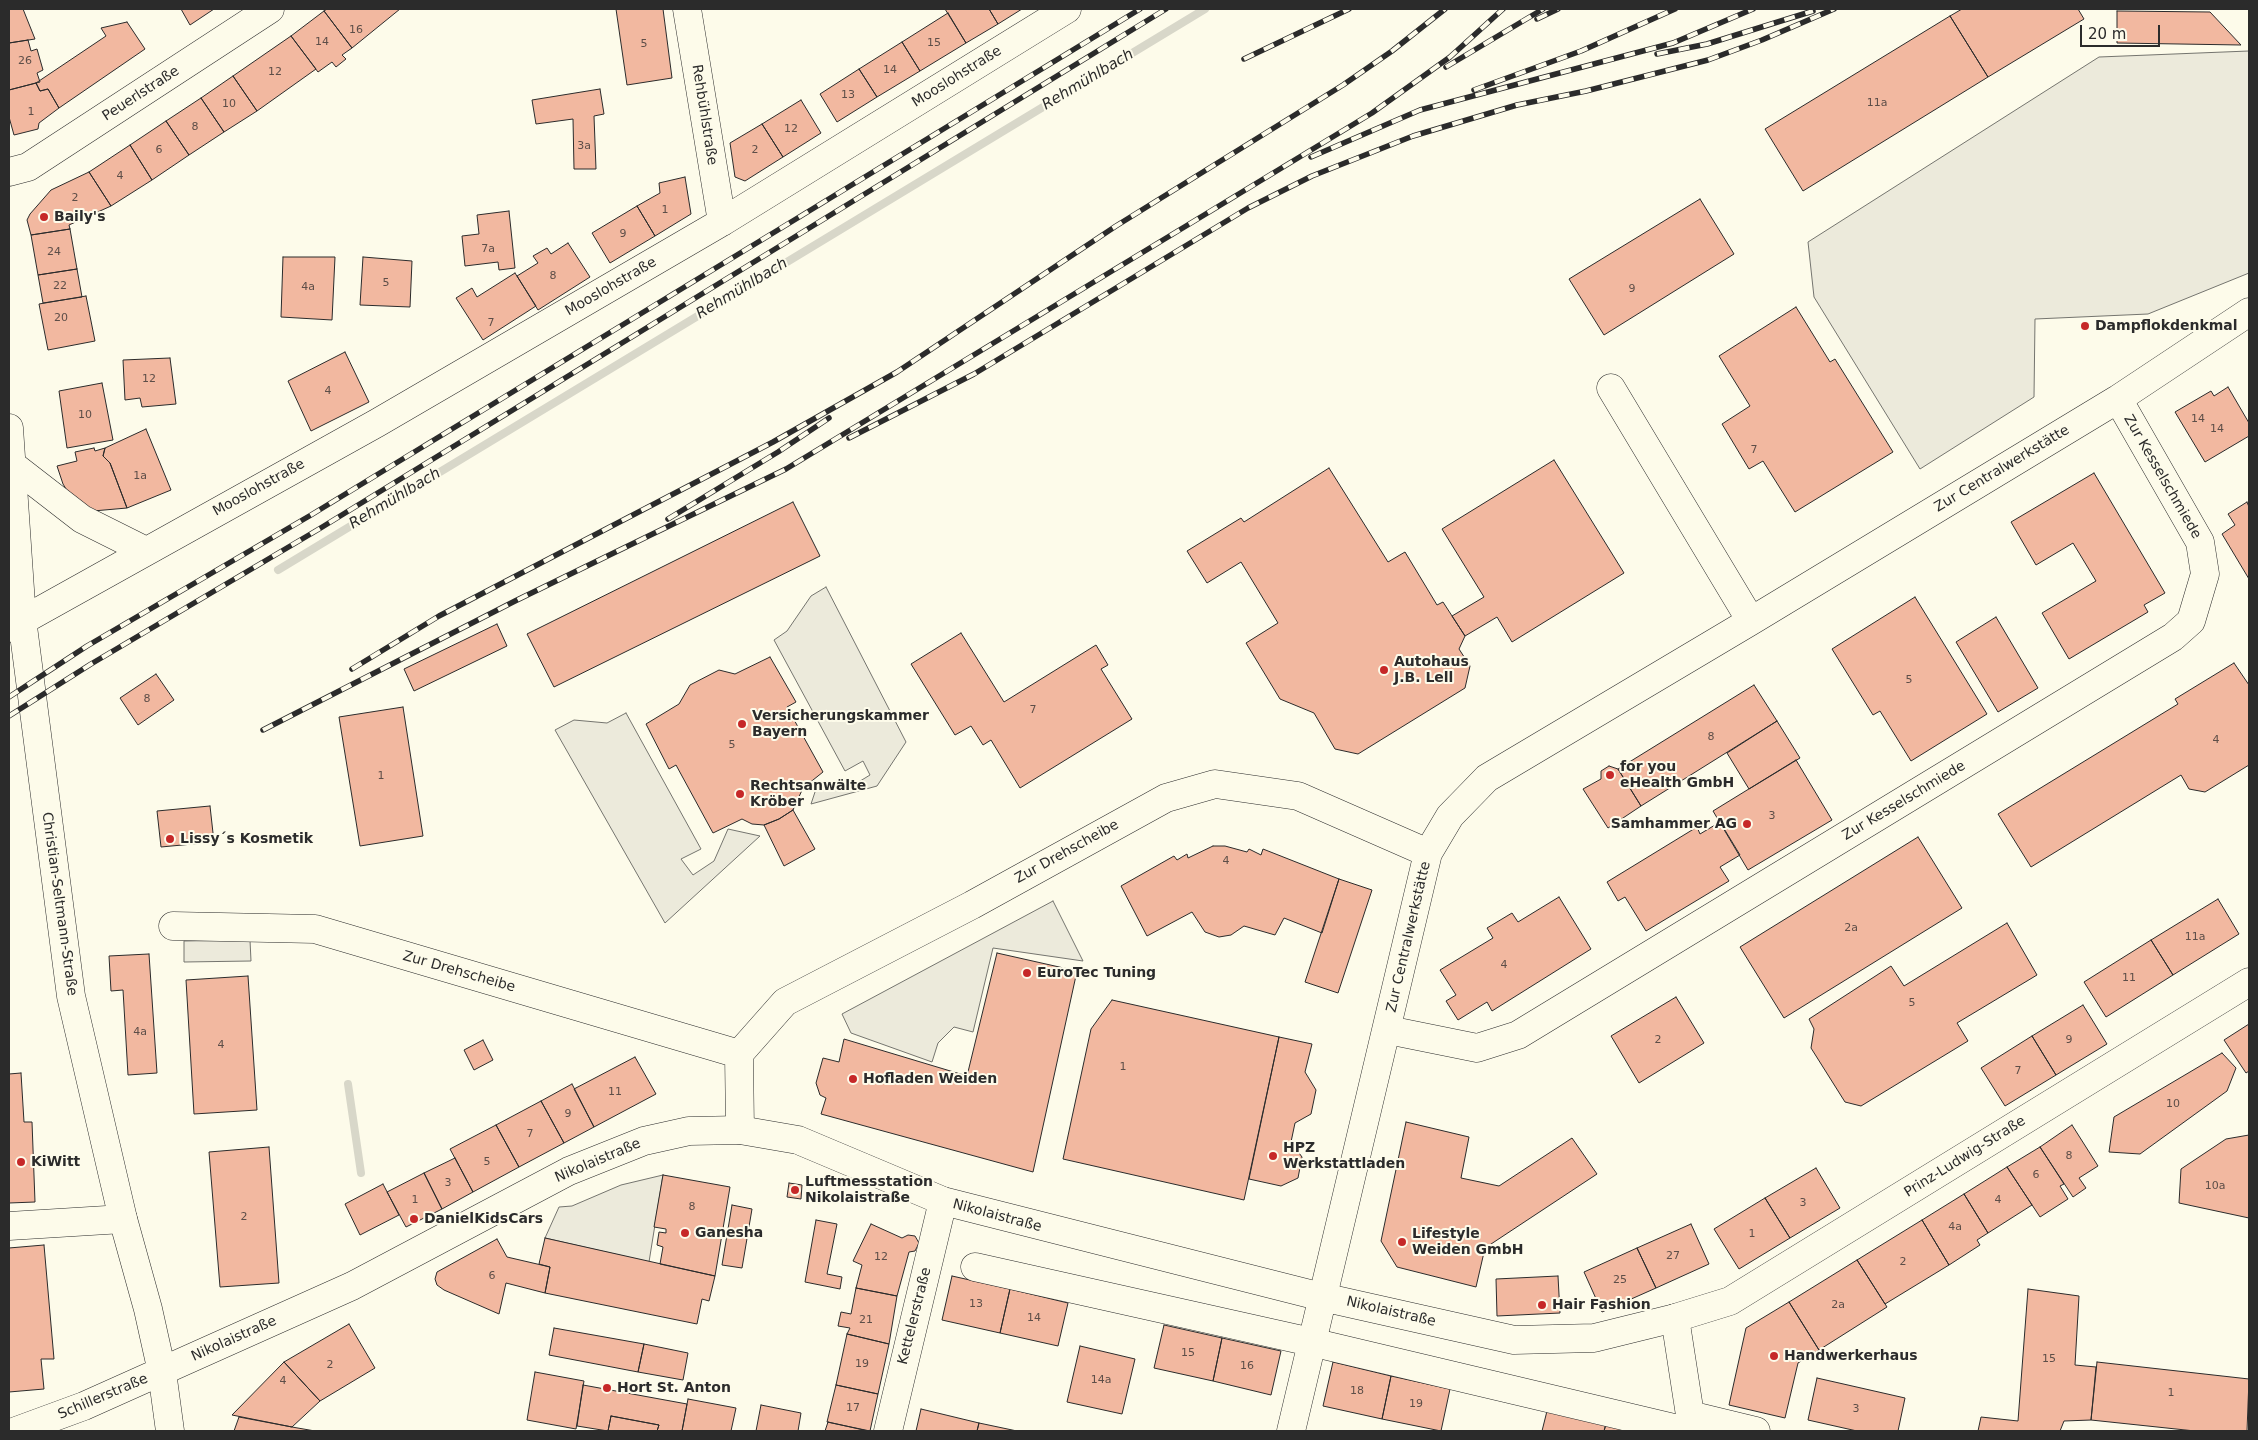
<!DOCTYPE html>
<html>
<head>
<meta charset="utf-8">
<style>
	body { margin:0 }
	#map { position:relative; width:2258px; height:1440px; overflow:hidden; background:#fdfbea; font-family:"DejaVu Sans",sans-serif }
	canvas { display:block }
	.frame { position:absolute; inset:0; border:10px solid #2b2b2b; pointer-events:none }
	.scale { position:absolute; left:2080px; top:25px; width:80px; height:22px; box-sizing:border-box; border:2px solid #2b2b2b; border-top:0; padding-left:6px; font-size:15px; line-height:18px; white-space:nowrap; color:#2b2b2b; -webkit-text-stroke:4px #fdfbea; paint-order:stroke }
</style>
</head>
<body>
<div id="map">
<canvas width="2258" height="1440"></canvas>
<div class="frame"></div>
<div class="scale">20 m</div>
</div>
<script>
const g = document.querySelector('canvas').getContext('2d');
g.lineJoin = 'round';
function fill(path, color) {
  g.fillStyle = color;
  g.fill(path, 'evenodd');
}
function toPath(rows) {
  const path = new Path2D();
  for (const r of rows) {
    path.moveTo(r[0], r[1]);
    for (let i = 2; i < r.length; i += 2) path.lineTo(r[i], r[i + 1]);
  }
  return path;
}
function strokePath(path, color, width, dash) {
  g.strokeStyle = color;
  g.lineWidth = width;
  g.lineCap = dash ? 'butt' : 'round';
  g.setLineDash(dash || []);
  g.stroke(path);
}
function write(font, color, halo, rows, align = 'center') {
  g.font = font + ' "DejaVu Sans",sans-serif';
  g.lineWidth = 4;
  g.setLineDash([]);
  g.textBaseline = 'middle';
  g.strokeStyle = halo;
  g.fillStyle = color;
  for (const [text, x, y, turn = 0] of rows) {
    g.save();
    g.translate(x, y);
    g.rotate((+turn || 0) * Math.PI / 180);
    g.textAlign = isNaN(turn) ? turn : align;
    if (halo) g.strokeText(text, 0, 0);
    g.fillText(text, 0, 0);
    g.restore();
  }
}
const parking = toPath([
	[2249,51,2249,273,2148,314,2035,319,2034,397,1920,469,1814,297,1808,242,2099,57,2249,51],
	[826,587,906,742,877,786,811,804,818,783,847,789,870,775,863,761,845,771,774,640,787,631,811,596,826,587],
	[626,713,701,849,681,859,693,875,714,861,728,829,760,836,665,923,555,730,574,720,607,723,626,713],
	[1053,901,1083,961,993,948,973,1032,954,1027,938,1043,932,1062,851,1033,842,1014,1053,901],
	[250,940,251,961,184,962,184,941,250,940],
	[663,1175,649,1262,545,1238,559,1207,572,1206,621,1185,663,1175]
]);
fill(parking, '#eceadb');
strokePath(parking, '#74746e', 1);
strokePath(toPath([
	[278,570,1205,9],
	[348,1084,361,1173]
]), '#d8d7c9', 8);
const building = toPath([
	[9,9,23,9,35,39,9,43,9,9],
	[181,9,214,9,190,25,181,9],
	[327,9,400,9,352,48,324,11,327,9],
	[616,9,663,9,672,78,627,85,616,9],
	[945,9,989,9,998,24,966,43,945,9],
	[989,9,1022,9,998,24,989,9],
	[1962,9,2078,9,2084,19,1988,77,1950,16,1962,9],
	[324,11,352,48,342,55,346,59,336,67,332,62,318,72,291,36,324,11],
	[2117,11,2210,12,2241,45,2117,43,2117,11],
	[948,13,966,43,920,71,902,42,948,13],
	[1950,16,1988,77,1803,191,1765,129,1950,16],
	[127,22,145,49,59,108,48,89,40,91,36,83,106,36,101,28,127,22],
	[291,36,316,69,257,111,233,76,291,36],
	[28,40,31,51,37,49,43,70,37,73,40,82,9,90,9,43,28,40],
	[902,42,920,71,877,97,859,69,902,42],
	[859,69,877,97,837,122,820,94,859,69],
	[233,76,257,111,224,132,201,98,233,76],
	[36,83,40,91,48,89,59,108,39,123,38,129,14,135,9,117,9,90,36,83],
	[600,89,604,114,594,116,596,169,574,169,573,119,536,124,532,100,600,89],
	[201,98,224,132,189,155,166,121,201,98],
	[801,100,821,133,783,157,762,124,801,100],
	[166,121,189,155,152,180,130,145,166,121],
	[762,124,783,157,745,181,735,177,730,143,762,124],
	[130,145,152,180,111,206,89,172,130,145],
	[89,172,111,206,69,225,70,229,31,235,27,220,30,214,51,190,89,172],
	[685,177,691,214,655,236,637,206,660,193,659,183,685,177],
	[1700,199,1734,254,1604,335,1569,279,1700,199],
	[637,206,655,236,610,263,592,233,637,206],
	[509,211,515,268,499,270,498,262,465,266,462,236,479,234,477,215,509,211],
	[70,229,77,269,38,275,31,235,70,229],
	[568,243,590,277,538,310,517,276,538,263,533,256,547,248,551,254,568,243],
	[283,257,335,257,332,320,281,317,283,257],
	[363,257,412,261,410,307,360,305,363,257],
	[77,269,82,297,43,303,38,275,77,269],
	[515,273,536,306,483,340,456,298,472,288,477,297,515,273],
	[86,296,95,341,48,350,39,304,86,296],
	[1796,307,1830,362,1835,359,1893,452,1795,512,1763,461,1749,469,1722,424,1750,406,1719,356,1796,307],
	[345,352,369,402,311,431,288,381,345,352],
	[170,358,176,404,142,407,140,398,125,400,123,360,170,358],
	[102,383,113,440,67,448,59,391,102,383],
	[2228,387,2249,423,2249,436,2205,462,2175,412,2211,391,2214,396,2228,387],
	[146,429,171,490,127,508,110,463,103,456,105,448,146,429],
	[94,448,95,451,105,448,103,456,110,463,127,508,93,511,71,497,63,484,57,466,77,461,75,452,94,448],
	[1554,460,1624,573,1512,642,1497,617,1465,636,1452,616,1484,597,1442,529,1554,460],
	[1329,468,1388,562,1405,552,1437,605,1443,602,1465,636,1459,649,1470,666,1465,688,1358,754,1335,749,1314,713,1280,699,1246,643,1278,623,1241,562,1207,583,1187,551,1241,518,1244,522,1329,468],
	[2094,473,2165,593,2144,605,2148,612,2069,659,2042,613,2096,581,2073,543,2036,565,2011,522,2094,473],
	[793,502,820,556,554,687,527,634,793,502],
	[2247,502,2249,507,2249,579,2222,534,2235,525,2228,514,2247,502],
	[1915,597,1987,714,1911,761,1880,711,1873,715,1832,649,1915,597],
	[1996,617,2038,688,1998,712,1956,642,1996,617],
	[497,624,507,646,414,691,404,669,497,624],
	[961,633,1004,702,1096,645,1108,665,1101,669,1132,719,1020,788,991,740,983,745,971,726,955,735,911,664,961,633],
	[770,657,796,702,787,707,823,772,803,788,793,810,779,819,764,825,752,824,742,819,713,833,676,765,669,769,646,724,679,704,690,685,719,670,735,674,770,657],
	[2234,663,2249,685,2249,765,2205,792,2189,789,2181,775,2031,867,1998,814,2178,704,2175,699,2234,663],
	[156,674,174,700,138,725,120,698,156,674],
	[1754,685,1777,721,1641,806,1618,769,1754,685],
	[403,707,423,836,360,846,339,717,403,707],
	[1777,721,1800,758,1749,789,1727,753,1777,721],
	[1796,760,1832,820,1748,870,1713,811,1796,760],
	[1609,766,1618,769,1641,806,1608,828,1583,789,1601,779,1601,771,1609,766],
	[210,806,214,842,161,847,157,811,210,806],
	[793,810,815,849,784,866,764,825,779,819,793,810],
	[1720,822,1740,855,1720,867,1729,881,1646,931,1625,897,1618,901,1607,882,1697,827,1700,834,1720,822],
	[1918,837,1962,908,1784,1018,1740,947,1918,837],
	[1213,846,1225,846,1247,852,1249,849,1261,855,1263,849,1339,879,1322,933,1284,918,1275,935,1244,926,1231,935,1219,937,1205,932,1192,912,1147,936,1121,886,1174,856,1177,860,1187,854,1188,858,1213,846],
	[1339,879,1372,890,1338,993,1305,982,1339,879],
	[1559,897,1591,949,1492,1011,1487,1002,1458,1020,1446,1001,1456,995,1440,970,1493,938,1487,928,1512,913,1518,922,1559,897],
	[2218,899,2239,934,2173,975,2151,940,2218,899],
	[2007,923,2037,975,1957,1023,1968,1041,1861,1106,1845,1102,1811,1048,1814,1029,1809,1019,1891,966,1904,986,2007,923],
	[2151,940,2173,975,2106,1017,2084,982,2151,940],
	[997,953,1077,971,1033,1172,821,1114,826,1098,820,1095,816,1083,823,1058,839,1062,844,1039,967,1076,997,953],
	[149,954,157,1073,128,1075,123,990,111,991,109,956,149,954],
	[248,976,257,1110,194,1114,186,980,248,976],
	[1676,997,1704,1043,1639,1083,1611,1036,1676,997],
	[1112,1000,1279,1037,1244,1200,1063,1159,1091,1029,1112,1000],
	[2083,1005,2107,1044,2056,1075,2032,1036,2083,1005],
	[2249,1024,2249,1071,2246,1073,2224,1040,2249,1024],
	[2032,1036,2056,1075,2005,1106,1981,1068,2032,1036],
	[1279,1037,1312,1044,1305,1072,1316,1090,1311,1114,1295,1123,1291,1142,1302,1157,1298,1178,1281,1186,1249,1179,1279,1037],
	[483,1040,493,1060,474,1070,464,1050,483,1040],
	[2222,1053,2236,1068,2227,1091,2140,1154,2109,1152,2114,1117,2222,1053],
	[635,1057,656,1094,594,1127,574,1089,635,1057],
	[21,1073,24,1122,32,1122,35,1202,9,1203,9,1074,21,1073],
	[572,1084,594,1127,564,1143,541,1101,572,1084],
	[541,1101,564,1143,519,1167,496,1125,541,1101],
	[1406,1122,1469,1137,1461,1178,1499,1186,1572,1138,1597,1174,1485,1248,1476,1287,1397,1267,1381,1241,1406,1122],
	[496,1125,519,1167,473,1192,450,1149,496,1125],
	[2072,1125,2098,1166,2079,1178,2086,1188,2073,1197,2040,1147,2072,1125],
	[2249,1135,2249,1218,2179,1203,2181,1169,2226,1139,2249,1135],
	[269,1147,279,1283,220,1287,209,1152,269,1147],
	[2040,1147,2064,1184,2060,1186,2068,1199,2040,1217,2007,1167,2040,1147],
	[455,1158,473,1192,442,1209,424,1173,455,1158],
	[2007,1167,2032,1205,1988,1233,1964,1194,2007,1167],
	[1816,1168,1840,1208,1790,1238,1765,1198,1816,1168],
	[424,1173,442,1209,406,1227,387,1192,424,1173],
	[663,1175,730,1187,715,1276,660,1264,663,1247,657,1245,659,1232,666,1233,666,1229,654,1227,663,1175],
	[789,1183,802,1185,801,1199,787,1197,789,1183],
	[383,1184,399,1215,360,1235,345,1204,383,1184],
	[1964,1194,1988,1233,1977,1240,1980,1245,1949,1265,1922,1220,1964,1194],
	[1765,1198,1790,1238,1739,1269,1714,1229,1765,1198],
	[732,1205,752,1209,742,1268,722,1265,732,1205],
	[816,1220,837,1224,827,1274,842,1277,840,1289,805,1282,816,1220],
	[1922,1220,1949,1265,1885,1304,1857,1260,1922,1220],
	[871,1224,902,1238,908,1235,915,1236,919,1243,915,1251,909,1252,897,1296,856,1288,862,1265,853,1261,871,1224],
	[1691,1224,1709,1264,1656,1288,1637,1248,1691,1224],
	[545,1238,715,1276,709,1301,702,1299,697,1324,545,1293,550,1267,539,1264,545,1238],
	[497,1239,507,1257,550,1267,545,1293,506,1283,499,1314,444,1290,437,1285,435,1279,437,1272,497,1239],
	[44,1245,54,1359,41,1359,44,1389,9,1392,9,1248,44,1245],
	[1637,1248,1656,1288,1602,1312,1584,1272,1637,1248],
	[1857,1260,1887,1307,1819,1350,1789,1302,1857,1260],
	[952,1276,1010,1289,1000,1333,942,1320,952,1276],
	[1558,1276,1560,1313,1497,1316,1496,1279,1558,1276],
	[856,1288,897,1296,889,1344,847,1334,850,1328,838,1326,841,1312,851,1314,856,1288],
	[1010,1289,1068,1303,1058,1346,1000,1333,1010,1289],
	[2028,1289,2079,1296,2075,1365,2096,1367,2091,1420,2064,1421,2060,1431,1978,1431,1981,1417,2018,1421,2028,1289],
	[1789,1302,1819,1350,1798,1363,1785,1418,1729,1405,1746,1328,1789,1302],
	[349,1324,375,1368,320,1401,284,1362,349,1324],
	[1164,1325,1222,1338,1213,1381,1154,1368,1164,1325],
	[554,1328,644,1344,638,1372,549,1355,554,1328],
	[847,1334,889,1344,878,1394,836,1385,847,1334],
	[1222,1338,1281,1351,1271,1395,1213,1381,1222,1338],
	[644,1344,688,1353,683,1380,638,1372,644,1344],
	[1080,1346,1135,1359,1122,1414,1067,1402,1080,1346],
	[284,1362,320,1401,292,1427,232,1415,284,1362],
	[1333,1362,1391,1376,1382,1419,1323,1406,1333,1362],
	[2097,1362,2249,1379,2247,1431,2195,1431,2091,1420,2097,1362],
	[535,1372,584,1381,576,1429,527,1420,535,1372],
	[1391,1376,1450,1389,1441,1431,1382,1419,1391,1376],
	[1817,1378,1905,1398,1898,1431,1857,1431,1808,1420,1817,1378],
	[583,1385,687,1404,682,1431,657,1431,659,1425,611,1416,608,1431,577,1426,583,1385],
	[836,1385,878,1394,870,1431,827,1422,836,1385],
	[688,1399,736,1408,731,1431,682,1431,688,1399],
	[761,1405,801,1413,798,1431,756,1431,761,1405],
	[921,1409,979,1423,977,1431,916,1431,921,1409],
	[1547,1411,1606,1424,1604,1431,1542,1431,1547,1411],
	[611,1416,659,1425,657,1431,608,1431,611,1416],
	[239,1417,292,1427,315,1431,234,1431,239,1417],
	[828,1422,868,1431,825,1431,828,1422],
	[979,1423,1017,1431,977,1431,979,1423],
	[1606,1424,1638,1431,1604,1431,1606,1424]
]);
fill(building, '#f2b8a0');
strokePath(building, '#2b2b2b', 1);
const minor = toPath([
	[687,9,722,222],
	[9,172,28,167,270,9],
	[1611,388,1751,621],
	[11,464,82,519,146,551],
	[9,628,377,423,722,222,1067,9],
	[173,926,315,929,739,1054],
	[1388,1030,1477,1048,1518,1035,2173,637,2191,621,2205,574,2200,542,2118,399],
	[740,1130,739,1054,785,1002,972,905,1166,798,1215,784,1298,796,1428,853],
	[9,1226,123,1219],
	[975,1267,1311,1342,1687,1431],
	[1675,1318,1690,1415,1687,1431],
	[162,1372,170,1431],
	[1690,1415,1756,1431],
	[888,1431,943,1201],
	[1291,1431,1428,853,1450,816,1487,778,1751,621,2118,399,2249,312]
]);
const major = toPath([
	[9,428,22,619,71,996,123,1219,148,1309,162,1372],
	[16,1431,84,1406,352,1286,569,1171,644,1141,689,1131,740,1130,798,1140,943,1201,1322,1297,1514,1340,1594,1338,1675,1318,1730,1301,2249,982]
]);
strokePath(minor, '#2b2b2b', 29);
strokePath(major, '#2b2b2b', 29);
strokePath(minor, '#fdfbea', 28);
strokePath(major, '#fdfbea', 28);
const rail = toPath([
	[1537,19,1558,9],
	[1657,54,1707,44,1813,11],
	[1244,59,1349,9],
	[1446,67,1543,9],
	[1474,90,1581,51,1675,9],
	[1311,157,1420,110,1673,43,1753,9],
	[849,438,974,374,1248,208,1312,176,1413,136,1517,105,1586,91,1708,60,1762,40,1834,9],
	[668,519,778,452,829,418],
	[352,669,439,616,773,442,897,372,1116,226,1343,85,1392,51,1445,9],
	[9,697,87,646,311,515,1140,9],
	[9,716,91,664,319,529,1166,9],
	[263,730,515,601,786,469,1372,113,1450,57,1503,9]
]);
strokePath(rail, '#2b2b2b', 5.5);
strokePath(rail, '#fdfbea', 4, [11]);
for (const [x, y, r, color] of [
	[44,217,5,"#c62828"],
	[2085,326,5,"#c62828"],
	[1384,670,5,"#c62828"],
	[742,724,5,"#c62828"],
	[1610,775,5,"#c62828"],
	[740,794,5,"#c62828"],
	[1747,824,5,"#c62828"],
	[170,839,5,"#c62828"],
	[1027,973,5,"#c62828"],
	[853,1079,5,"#c62828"],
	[1273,1156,5,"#c62828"],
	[21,1162,5,"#c62828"],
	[795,1190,5,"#c62828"],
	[414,1219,5,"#c62828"],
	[685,1233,5,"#c62828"],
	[1402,1242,5,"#c62828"],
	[1542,1305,5,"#c62828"],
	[1774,1356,5,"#c62828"],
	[607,1388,5,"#c62828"]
]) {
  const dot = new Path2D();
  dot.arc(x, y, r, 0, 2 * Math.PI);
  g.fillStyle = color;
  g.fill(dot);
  strokePath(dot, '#fdfbea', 2);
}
write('11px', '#5d4e48', null, [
	["16",356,30],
	["14",322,42],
	["15",934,43],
	["5",644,44],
	["26",25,61],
	["14",890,70],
	["12",275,72],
	["13",848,95],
	["11a",1877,103],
	["10",229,104],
	["1",31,112],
	["8",195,127],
	["12",791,129],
	["3a",584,146],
	["6",159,150],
	["2",755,150],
	["4",120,176],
	["2",75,198],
	["1",665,210],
	["9",623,234],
	["7a",488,249],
	["24",54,252],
	["8",553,276],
	["5",386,283],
	["22",60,286],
	["4a",308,287],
	["9",1632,289],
	["20",61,318],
	["7",491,323],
	["12",149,379],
	["4",328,391],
	["10",85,415],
	["14",2198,419],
	["14",2217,429],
	["7",1754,450],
	["1a",140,476],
	["5",1909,680],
	["8",147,699],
	["7",1033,710],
	["8",1711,737],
	["4",2216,740],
	["5",732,745],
	["1",381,776],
	["3",1772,816],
	["4",1226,861],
	["2a",1851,928],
	["11a",2195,937],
	["4",1504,965],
	["11",2129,978],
	["5",1912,1003],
	["4a",140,1032],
	["2",1658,1040],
	["9",2069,1040],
	["4",221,1045],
	["1",1123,1067],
	["7",2018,1071],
	["11",615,1092],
	["10",2173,1104],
	["9",568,1114],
	["7",530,1134],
	["8",2069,1156],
	["5",487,1162],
	["6",2036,1175],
	["3",448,1183],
	["10a",2215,1186],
	["1",415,1200],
	["4",1998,1200],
	["3",1803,1203],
	["8",692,1207],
	["2",244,1217],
	["4a",1955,1227],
	["1",1752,1234],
	["27",1673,1256],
	["12",881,1257],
	["2",1903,1262],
	["6",492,1276],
	["25",1620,1280],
	["13",976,1304],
	["2a",1838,1305],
	["14",1034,1318],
	["21",866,1320],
	["15",1188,1353],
	["15",2049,1359],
	["19",862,1364],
	["2",330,1365],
	["16",1247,1366],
	["14a",1101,1380],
	["4",283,1381],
	["18",1357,1391],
	["1",2171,1393],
	["19",1416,1404],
	["17",853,1408],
	["3",1856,1409]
]);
write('14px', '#2b2b2b', '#fdfbea', [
	["Mooslohstraße",957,77,-32],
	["Peuerlstraße",141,94,-33],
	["Rehbühlstraße",704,115,81],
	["Mooslohstraße",611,287,-30],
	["Zur Centralwerkstätte",2002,469,-31],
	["Zur Kesselschmiede",2162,477,60],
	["Mooslohstraße",259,488,-29],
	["Zur Kesselschmiede",1904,801,-31],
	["Zur Drehscheibe",1067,852,-29],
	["Christian-Seltmann-Straße",59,904,82],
	["Zur Centralwerkstätte",1409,937,-77],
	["Zur Drehscheibe",459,972,16],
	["Prinz-Ludwig-Straße",1965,1157,-32],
	["Nikolaistraße",598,1161,-23],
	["Nikolaistraße",997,1216,15],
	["Nikolaistraße",1391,1312,13],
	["Kettelerstraße",915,1316,-76],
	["Nikolaistraße",234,1339,-24],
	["Schillerstraße",103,1397,-23]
]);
write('bold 14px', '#2b2b2b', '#fdfbea', [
	["Baily's",54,217],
	["Dampflokdenkmal",2095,326],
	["Autohaus",1394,662],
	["J.B. Lell",1394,678],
	["Versicherungskammer",752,716],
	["Bayern",752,732],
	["for you",1620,767],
	["eHealth GmbH",1620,783],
	["Rechtsanwälte",750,786],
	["Kröber",750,802],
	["Samhammer AG",1737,824,"right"],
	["Lissy´s Kosmetik",180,839],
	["EuroTec Tuning",1037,973],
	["Hofladen Weiden",863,1079],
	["HPZ",1283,1148],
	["Werkstattladen",1283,1164],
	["KiWitt",31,1162],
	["Luftmessstation",805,1182],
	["Nikolaistraße",805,1198],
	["DanielKidsCars",424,1219],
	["Ganesha",695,1233],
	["Lifestyle",1412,1234],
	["Weiden GmbH",1412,1250],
	["Hair Fashion",1552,1305],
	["Handwerkerhaus",1784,1356],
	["Hort St. Anton",617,1388]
], 'left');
write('italic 15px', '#2b2b2b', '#fdfbea', [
	["Rehmühlbach",1088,80,-31],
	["Rehmühlbach",742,289,-31],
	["Rehmühlbach",395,499,-31]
]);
</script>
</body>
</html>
